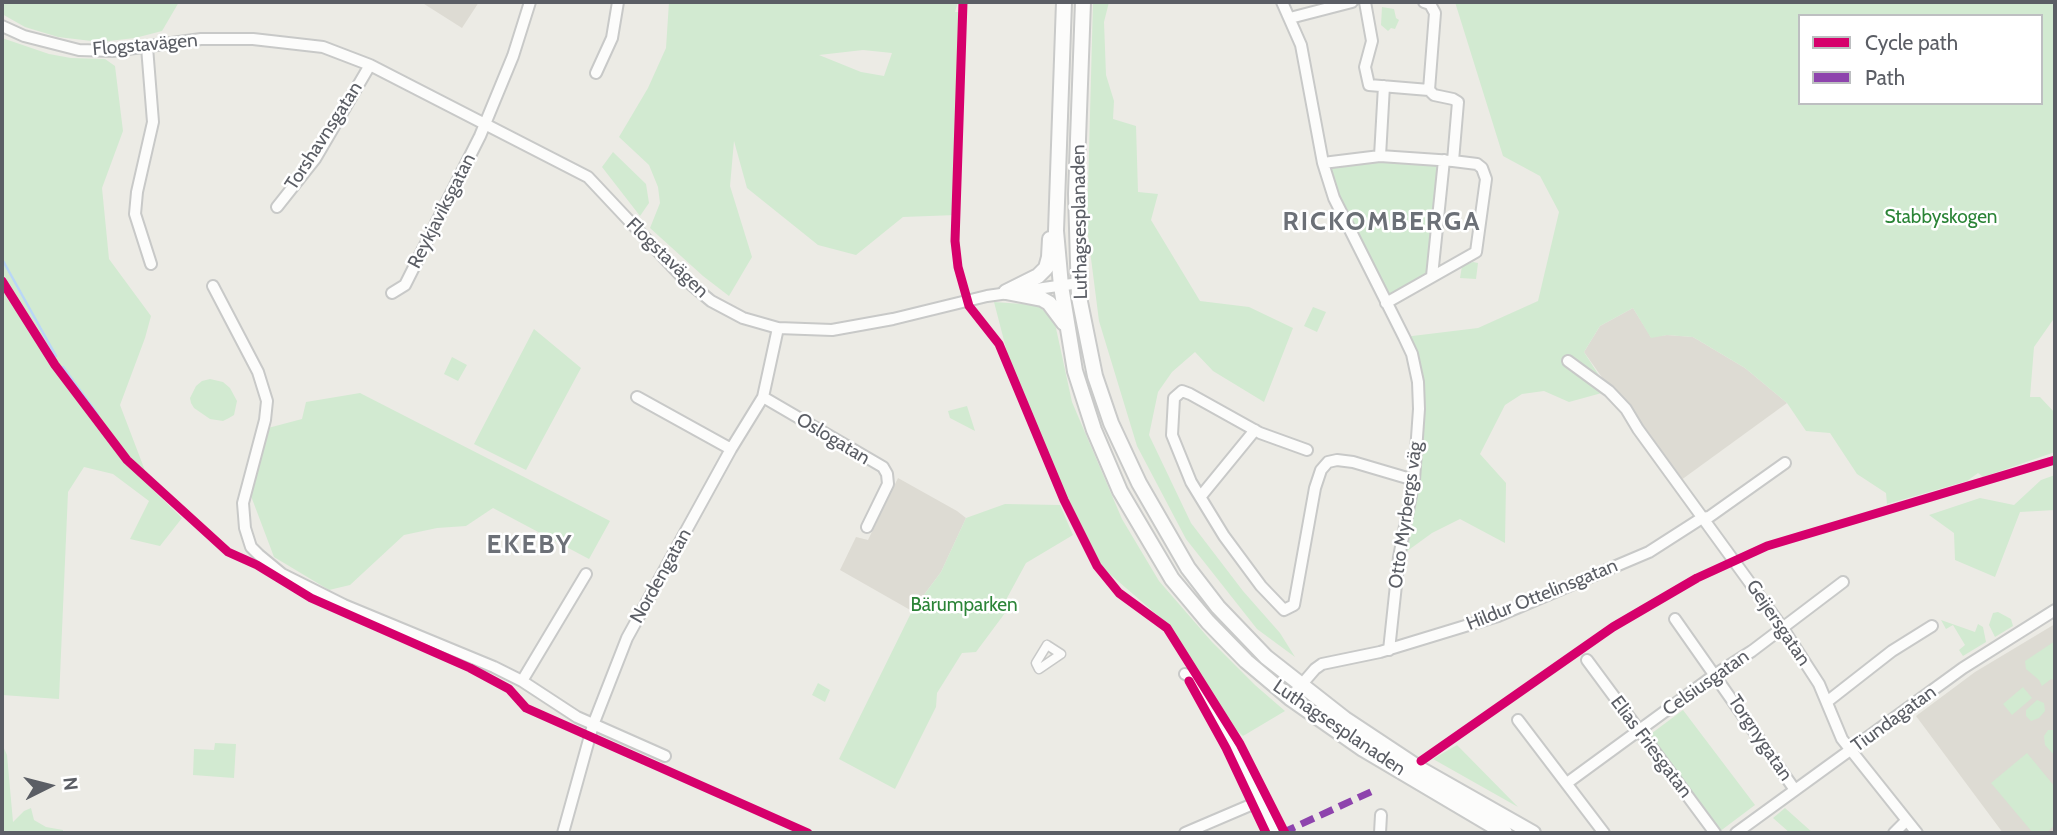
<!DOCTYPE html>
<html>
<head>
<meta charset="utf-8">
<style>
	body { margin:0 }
	#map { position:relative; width:2057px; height:835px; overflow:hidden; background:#ecebe5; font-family:Cabin,sans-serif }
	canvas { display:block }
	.frame { position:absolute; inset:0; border:4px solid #5b5e65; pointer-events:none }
	.legend { position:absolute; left:1798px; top:14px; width:245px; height:91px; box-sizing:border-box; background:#fff; border:2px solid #bdbfc1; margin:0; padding:9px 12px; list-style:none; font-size:21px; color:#5b5e65 }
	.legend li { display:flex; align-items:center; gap:14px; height:35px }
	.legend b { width:35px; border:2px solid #bdbfc1 }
	.north { position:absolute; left:14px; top:751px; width:70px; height:70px; -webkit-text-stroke:5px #fff; paint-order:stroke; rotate:84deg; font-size:19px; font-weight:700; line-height:28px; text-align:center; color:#5b5e65 }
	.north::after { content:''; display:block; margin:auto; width:24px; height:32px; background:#5b5e65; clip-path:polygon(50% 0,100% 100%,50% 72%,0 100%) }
</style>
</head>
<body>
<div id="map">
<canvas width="2057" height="835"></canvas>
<div class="frame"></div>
<ul class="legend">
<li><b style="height:9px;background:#d6006c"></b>Cycle path</li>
<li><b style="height:9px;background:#8e44ad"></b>Path</li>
</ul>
<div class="north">N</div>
</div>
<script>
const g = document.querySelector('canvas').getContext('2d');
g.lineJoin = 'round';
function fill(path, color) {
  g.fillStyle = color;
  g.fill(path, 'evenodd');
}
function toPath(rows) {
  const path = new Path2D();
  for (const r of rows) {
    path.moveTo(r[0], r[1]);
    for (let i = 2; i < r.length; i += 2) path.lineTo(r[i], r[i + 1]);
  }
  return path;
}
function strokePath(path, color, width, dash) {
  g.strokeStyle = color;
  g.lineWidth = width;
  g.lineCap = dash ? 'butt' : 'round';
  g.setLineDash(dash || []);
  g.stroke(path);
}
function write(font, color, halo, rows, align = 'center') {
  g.font = font + ' Cabin,sans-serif';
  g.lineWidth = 5;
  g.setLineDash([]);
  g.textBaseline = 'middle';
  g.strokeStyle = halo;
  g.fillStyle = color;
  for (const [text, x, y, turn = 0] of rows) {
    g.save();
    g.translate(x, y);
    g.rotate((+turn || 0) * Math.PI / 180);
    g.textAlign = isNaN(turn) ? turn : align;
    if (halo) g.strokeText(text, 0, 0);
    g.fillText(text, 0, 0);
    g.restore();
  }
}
fill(toPath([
	[421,2,479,2,462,28],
	[1633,308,1651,337,1667,335,1693,337,1745,368,1787,403,1677,483,1584,352,1600,326],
	[898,478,957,511,966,518,941,572,912,611,840,570,856,537,868,540],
	[2055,624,2055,833,2003,833,1916,716,1975,672]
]), '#dddbd3');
fill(toPath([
	[2,2,179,2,162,31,135,38,100,42,58,37,25,27,2,14],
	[669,2,958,2,955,12,963,12,956,215,903,217,856,255,818,245,747,188,734,141,730,186,752,257,729,296,703,276,650,228,660,203,658,187,649,165,619,137,648,88,666,48],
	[863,50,892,53,884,76,861,72,819,55],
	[1093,2,1109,2,1104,22,1106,75,1114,101,1113,119,1136,126,1138,192,1158,194,1151,220,1200,301,1249,307,1293,328,1264,402,1213,371,1195,352,1172,372,1158,392,1149,435,1191,523,1243,591,1280,633,1295,657,1257,629,1186,539,1137,446,1099,321,1087,227],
	[1455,2,2055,2,2055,317,2034,347,2030,397,2040,397,2055,413,2055,452,1983,477,1978,473,1967,481,1887,504,1886,493,1857,474,1830,433,1806,431,1787,403,1745,368,1693,337,1667,335,1651,338,1633,308,1600,326,1584,352,1609,391,1569,402,1544,391,1522,394,1505,405,1480,454,1506,483,1505,543,1460,519,1432,533,1399,557,1419,409,1404,337,1478,328,1538,301,1559,212,1540,176,1503,156],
	[1800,16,2041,16,2041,103,1800,103],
	[1382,7,1394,9,1396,18,1399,20,1395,29,1391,28,1388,31,1381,25],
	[2,38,49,54,71,58,105,59,115,66,123,131,102,188,109,259,151,316,145,338,120,405,152,489,182,518,160,546,130,539,149,501,113,474,84,467,68,492,59,699,2,695],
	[613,152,646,184,649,203,640,216,602,167],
	[1380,156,1444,160,1432,276,1391,300,1339,197,1329,163],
	[1473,262,1478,263,1476,279,1460,278,1462,266],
	[994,302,1037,305,1054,319,1072,402,1122,519,1159,581,1212,642,1255,685,1285,711,1243,736,1234,728,1170,626,1097,563,1040,440,1008,356],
	[1313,307,1326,312,1317,332,1304,326],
	[534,329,581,368,526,470,474,444],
	[452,357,467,365,458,381,444,374],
	[210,379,223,382,230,388,237,401,234,415,229,418,223,421,210,419,194,408,191,403,190,398,196,386,202,381],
	[360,393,610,521,589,559,493,508,466,526,437,528,404,535,350,585,329,590,274,557,251,496,268,428,302,419,306,402],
	[967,406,975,431,950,418,948,411],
	[2055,475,2055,510,2020,512,1995,577,1955,560,1954,533,1929,515,1980,498,2014,505,2041,480],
	[1005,504,1060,505,1073,535,1026,563,1007,598,1005,613,976,652,962,653,937,693,936,707,895,789,839,759,912,611,941,572,966,518],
	[1998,612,2011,619,2013,626,1995,637,1989,625,1993,613],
	[1941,620,1975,632,1978,624,1983,627,1986,642,1963,656,1959,650,1965,645,1953,625,1946,629],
	[2055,641,2055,680,2051,679,2042,686,2039,680,2026,669,2025,661],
	[818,683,830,690,825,702,812,695],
	[2023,687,2032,698,2012,715,2003,704],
	[2037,700,2044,703,2045,711,2039,718,2031,721,2026,716,2026,710],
	[1683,710,1755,805,1719,832,1648,736],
	[2048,730,2055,730,2054,755,2045,745,2044,736],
	[215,743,236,744,234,778,193,775,194,749,214,750],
	[2,744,7,755,13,822,24,811,31,808,34,820,46,827,63,830,63,833,2,833],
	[1457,745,1518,807,1433,759],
	[2027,753,2055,787,2055,825,2046,833,2033,833,1991,783],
	[1785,808,1813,833,1790,833,1773,818]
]), '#d2ead1');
strokePath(toPath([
	[2,259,56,356],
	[63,367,98,415]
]), '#b9d7f7', 2.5);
const pedestrian = toPath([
	[1047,645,1061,654,1039,669,1036,663,1047,645]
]);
const minor = toPath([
	[1282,2,1301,45,1323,163,1334,198,1404,337,1412,354,1418,382,1419,409,1414,480,1399,557,1389,650],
	[1365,2,1372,41,1365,67,1369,85,1429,90],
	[1424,2,1430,4,1435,13,1429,90,1434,95,1453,99,1458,102,1453,161],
	[1290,18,1352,2],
	[2,26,24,36,79,50,113,51,201,39,253,39,323,47,370,65,588,177,681,276,711,301,743,318,778,328,832,330,893,319,987,296,1079,283],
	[147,47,153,122,137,192,135,214,151,264],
	[596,73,612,38,618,2],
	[1380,156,1384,86],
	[1323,163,1380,156,1453,161,1477,164,1482,168,1486,179,1476,252,1386,303],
	[277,207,315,159,370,65],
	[1432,276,1444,160],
	[213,286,258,372,267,401,265,420,243,503,245,528,251,547,259,555,282,574,344,605,494,667,522,681,577,717,665,756],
	[392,293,405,285,480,136,513,56,530,2],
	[1568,361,1609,391,1626,409,1638,429,1782,627,1819,684,1842,739,1917,833],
	[637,397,731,449],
	[763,397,883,467,887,474,888,484,867,527],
	[1307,450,1260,433,1190,394,1182,391,1174,398,1172,435,1191,482,1224,536,1261,586,1284,610,1294,605,1315,488,1321,470,1328,462,1337,460,1353,462,1414,480],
	[1201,496,1255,430],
	[1675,619,1795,790],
	[1587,660,1715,833],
	[1185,674,1192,677,1257,794,1274,833],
	[522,681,586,574],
	[1290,698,1315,669,1322,664,1380,652,1498,616,1649,552,1702,518,1709,517,1785,463],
	[1828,701,1892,651,1932,626],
	[1518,720,1604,833],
	[1567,783,1716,674,1752,651,1843,582],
	[563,833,593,725,627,638,731,449,763,397,778,328],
	[1185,833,1260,801],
	[1380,833,1381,815],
	[1736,833,1963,668,2055,610],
	[1894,833,1906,821]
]);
const secondary = toPath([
	[1064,2,1056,231,1061,286,1075,371,1094,430,1120,491,1172,579,1208,622,1246,661,1290,698,1363,749,1505,833],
	[1083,2,1076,194,1079,297,1095,376,1111,423,1139,483,1188,568,1218,607,1266,657,1345,719,1422,770,1533,833],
	[1006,292,1038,276,1046,268,1049,257,1050,239],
	[1006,292,1042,299,1049,303,1064,323]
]);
strokePath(pedestrian, '#c8c9c8', 11);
strokePath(minor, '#c8c9c8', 14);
strokePath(secondary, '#c9cac9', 18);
strokePath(pedestrian, '#fcfcfb', 8);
strokePath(minor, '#fcfcfb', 10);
strokePath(secondary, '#fcfcfb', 14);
strokePath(toPath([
	[1282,833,1377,789]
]), '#8e44ad', 7, [14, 7]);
strokePath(toPath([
	[963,2,955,241,958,267,969,306,999,344,1064,500,1097,566,1119,593,1167,628,1240,744,1285,833],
	[2,281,55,365,127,460,228,552,257,565,311,598,470,668,509,689,526,708,808,833],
	[1189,681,1226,748,1266,833],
	[1421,761,1613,627,1697,578,1767,546,2055,460]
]), '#d6006c', 9);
write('19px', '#5b5e65', '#fff', [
	["Flogstavägen",145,45,-5],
	["Torshavnsgatan",324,136,-57],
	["Reykjaviksgatan",442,211,-63],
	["Luthagsesplanaden",1080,222,-91],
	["Flogstavägen",667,258,44],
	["Oslogatan",833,439,31],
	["Otto Myrbergs väg",1406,515,-82],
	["Nordengatan",661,576,-61],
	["Hildur Ottelinsgatan",1542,595,-22],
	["Geijersgatan",1778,623,56],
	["Celsiusgatan",1706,683,-35],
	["Tiundagatan",1894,719,-36],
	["Luthagsesplanaden",1339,728,34],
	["Torgnygatan",1760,738,56],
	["Elias Friesgatan",1651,747,53]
]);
write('19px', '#2b8437', '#fff', [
	["Stabbyskogen",1941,217],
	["Bärumparken",964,605]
]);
g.letterSpacing = '2px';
write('bold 26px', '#6c7077', '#fff', [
	["RICKOMBERGA",1382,222],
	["EKEBY",530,545]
]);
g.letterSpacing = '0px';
</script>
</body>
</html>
